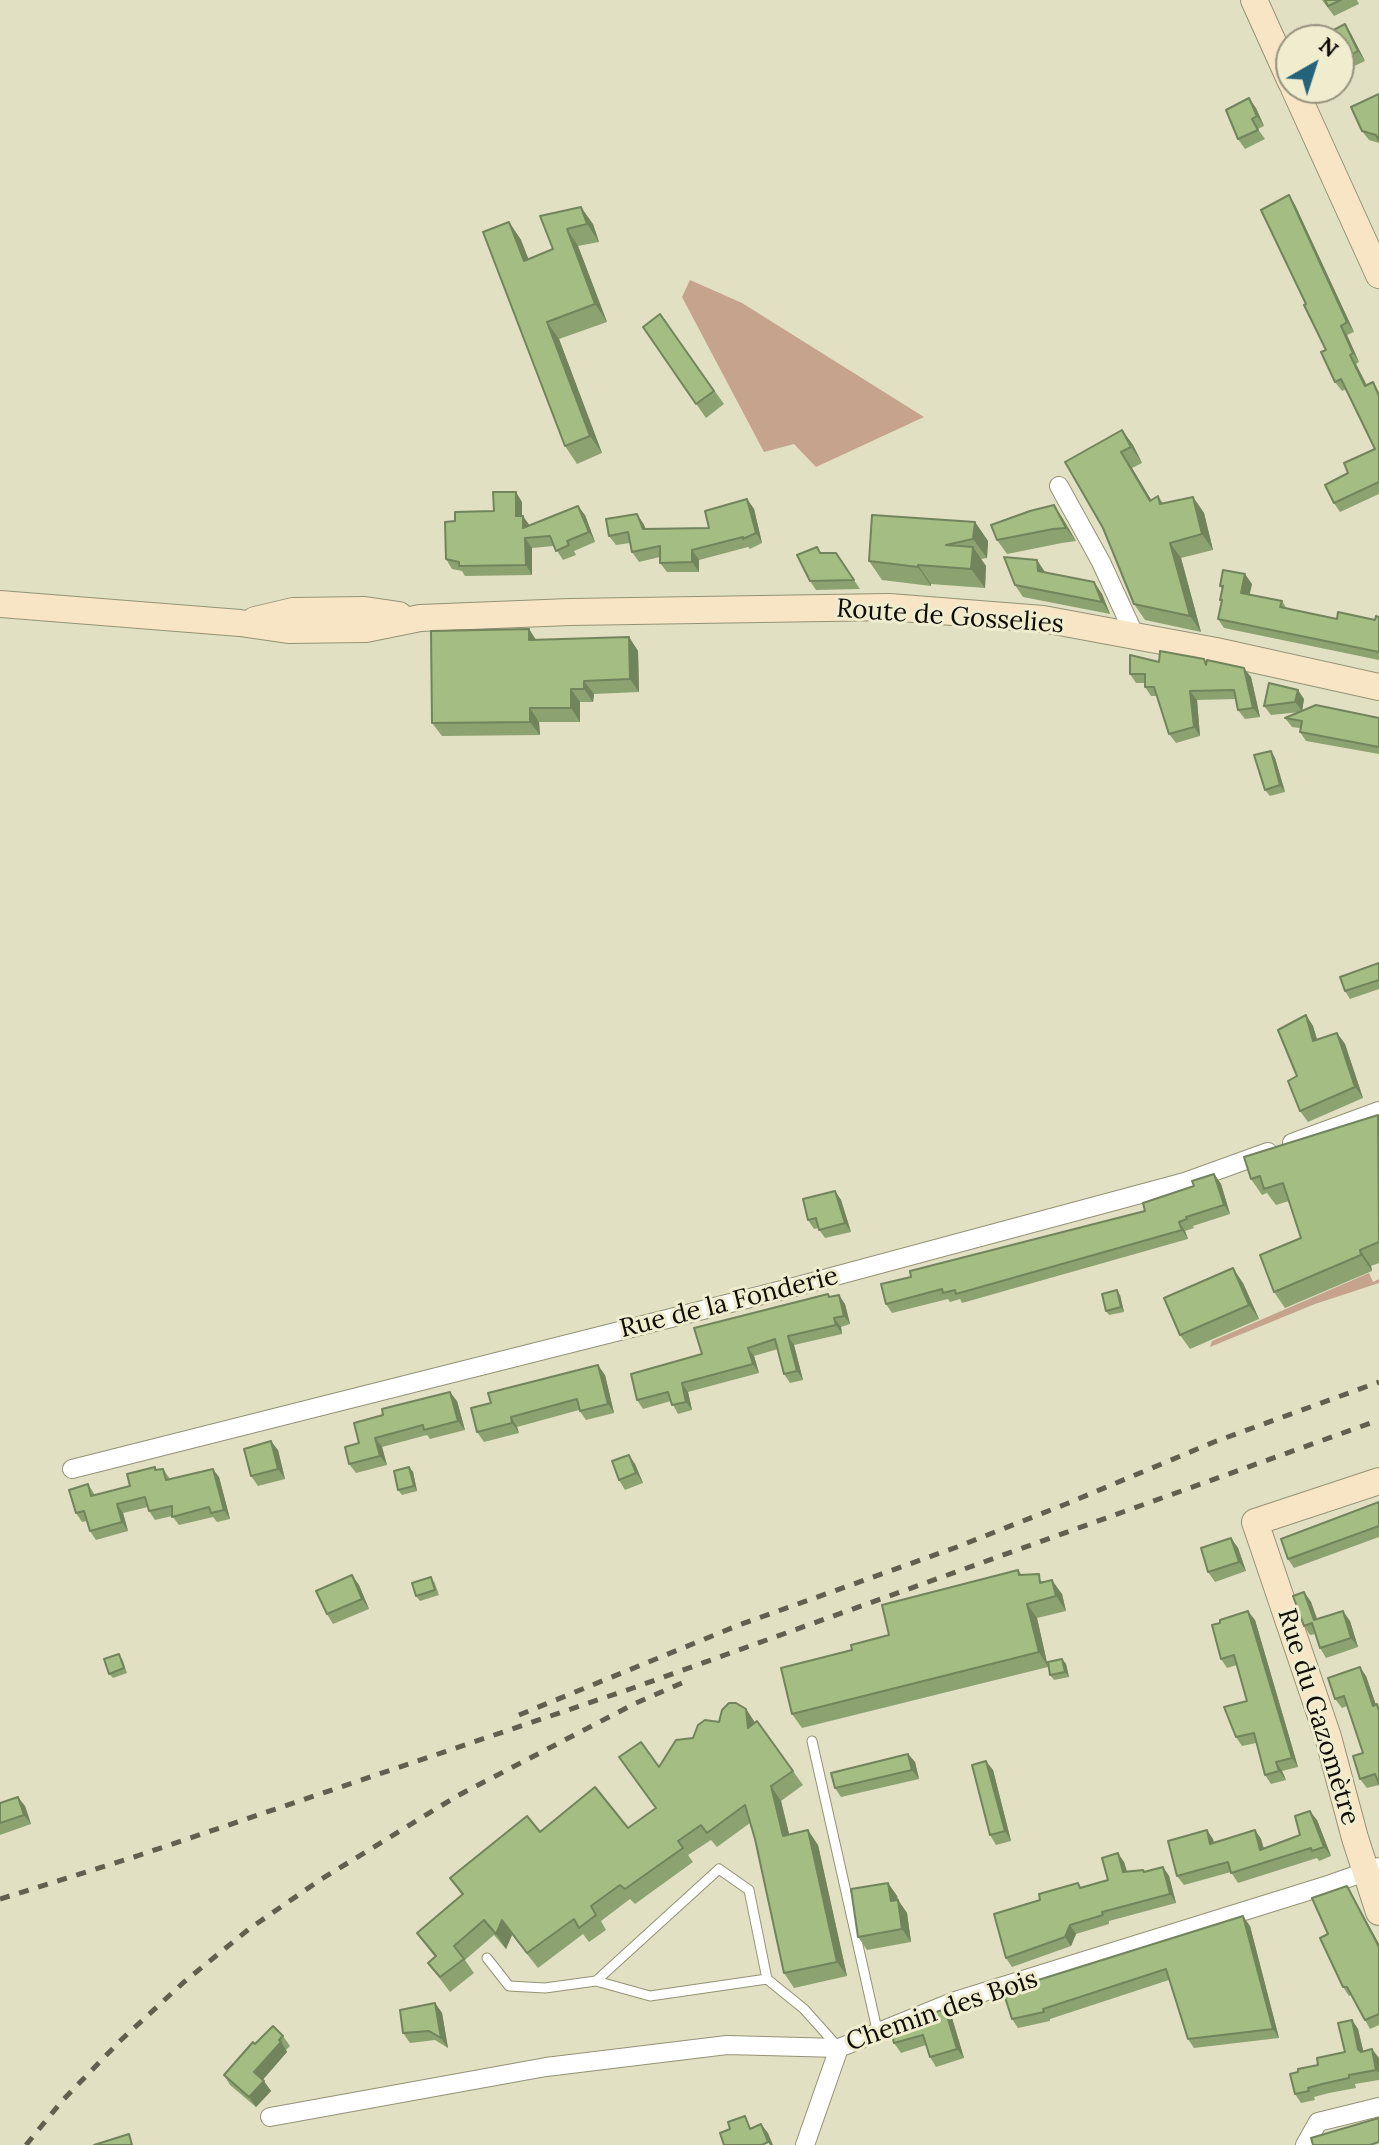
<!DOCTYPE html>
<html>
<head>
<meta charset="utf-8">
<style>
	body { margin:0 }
	#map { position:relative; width:1379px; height:2145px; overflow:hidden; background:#e2e0c2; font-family:Lora,serif }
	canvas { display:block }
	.north { position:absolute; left:1275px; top:24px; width:80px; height:80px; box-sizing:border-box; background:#f0edcf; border:2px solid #96937e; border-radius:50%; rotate:39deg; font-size:22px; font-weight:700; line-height:32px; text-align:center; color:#0e0c04 }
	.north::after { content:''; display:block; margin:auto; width:28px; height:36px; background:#246379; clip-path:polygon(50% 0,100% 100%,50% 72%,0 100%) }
</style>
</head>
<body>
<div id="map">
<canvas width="1379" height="2145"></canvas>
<div class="north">N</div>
</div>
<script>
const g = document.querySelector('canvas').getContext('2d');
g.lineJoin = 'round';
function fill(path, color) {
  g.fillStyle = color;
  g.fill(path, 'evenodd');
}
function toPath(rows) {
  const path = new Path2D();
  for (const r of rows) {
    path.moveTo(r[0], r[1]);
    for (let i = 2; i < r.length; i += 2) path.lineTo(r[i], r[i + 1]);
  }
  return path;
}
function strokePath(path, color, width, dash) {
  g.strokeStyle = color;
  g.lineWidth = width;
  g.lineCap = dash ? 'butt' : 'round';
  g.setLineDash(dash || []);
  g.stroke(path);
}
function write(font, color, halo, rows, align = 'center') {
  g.font = font + ' Lora,serif';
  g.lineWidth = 6;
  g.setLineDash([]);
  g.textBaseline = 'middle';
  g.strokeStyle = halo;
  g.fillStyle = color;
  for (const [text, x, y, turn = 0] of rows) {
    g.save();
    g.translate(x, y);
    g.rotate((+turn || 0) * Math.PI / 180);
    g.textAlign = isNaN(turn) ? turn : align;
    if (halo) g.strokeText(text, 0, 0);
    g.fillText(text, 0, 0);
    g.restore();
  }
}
fill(toPath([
	[690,280,742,303,924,417,816,467,794,444,764,452,682,297],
	[1369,1273,1373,1282,1379,1279,1379,1283,1315,1304,1210,1347,1212,1341]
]), '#c5a38d');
const lane = toPath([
	[812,1741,878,2034],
	[487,1958,509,1986,545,1988,596,1981,650,1996,767,1979,804,2009,838,2047],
	[596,1981,719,1869,749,1890,767,1979]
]);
const street = toPath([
	[1059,486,1101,562,1135,636],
	[1292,1143,1379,1111],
	[72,1469,798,1286,1185,1182,1268,1152],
	[270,2117,546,2067,727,2045,839,2048,955,2001,1331,1884,1379,1867],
	[805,2145,839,2048],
	[1305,2145,1318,2122,1379,2107]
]);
const secondary = toPath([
	[1254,0,1291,82],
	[1294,88,1379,275],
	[0,604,240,623,288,630,366,629,420,618,570,612,889,607,1043,619,1216,651,1379,687],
	[255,620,293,611,365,610,399,615],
	[1379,1481,1255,1522,1328,1737,1355,1838,1379,1912]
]);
strokePath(lane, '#949276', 11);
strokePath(street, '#949276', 20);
strokePath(secondary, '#949276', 28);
strokePath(lane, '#fff', 9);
strokePath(street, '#fff', 18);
strokePath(secondary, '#f7e5c5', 26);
strokePath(toPath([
	[519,1715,739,1625,957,1547,1066,1504,1214,1442,1379,1382],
	[0,1899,137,1856,633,1688,1379,1420],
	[26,2145,62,2101,121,2040,184,1982,249,1929,320,1880,457,1796,636,1703,691,1679]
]), '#615f4e', 5, [10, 10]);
fill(toPath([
	[1322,0,1357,0,1359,4,1334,16],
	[1351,34,1365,61,1346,70,1339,60],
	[1379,94,1379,143,1369,140,1362,131],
	[1256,108,1264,126,1258,129,1265,139,1245,149,1238,139],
	[1289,195,1295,205,1354,332,1347,335,1359,362,1356,364,1367,385,1373,382,1379,392,1379,494,1340,512,1334,503,1348,473,1375,449,1346,389,1342,391,1335,382,1326,350,1306,304],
	[540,216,593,224,599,242,578,246,607,322,559,339,602,453,577,464,565,446,509,222,521,240,528,259,553,249],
	[660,314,724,404,706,418,643,327],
	[1122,430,1133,445,1142,463,1132,468,1151,500,1158,496,1163,503,1193,497,1204,513,1213,550,1181,558,1201,632,1145,620,1134,604,1103,528],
	[747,499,754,509,762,543,750,549,748,547,699,560,699,572,667,572,660,563,660,557,639,562,632,552,630,543,616,545,609,536,643,523,646,529,709,528],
	[522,502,522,516,529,525,585,515,595,542,574,551,576,555,563,560,554,546,532,548,532,575,465,576,462,571,452,569,446,559,455,521,494,511],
	[1054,505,1063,519,1076,541,1062,543,1007,554,997,540],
	[975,522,988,541,987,558,981,559,986,566,985,588,931,584,931,586,882,580,869,561],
	[817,547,821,553,836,553,860,589,816,590,810,581],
	[1094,582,1102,594,1110,614,1023,597,1015,585],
	[1252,584,1249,594,1282,601,1287,609,1337,619,1375,620,1379,617,1379,660,1224,628,1218,619,1222,602,1220,600,1223,590,1220,586],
	[529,629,536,640,629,637,638,651,639,692,594,694,593,702,580,702,580,722,539,722,540,735,442,736,432,723],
	[1159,662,1207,663,1251,677,1260,717,1245,719,1238,710,1236,699,1197,700,1200,736,1176,743,1169,734,1157,696,1151,696,1145,687,1145,683,1136,683,1130,674],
	[1304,699,1302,711,1379,718,1379,762,1379,754,1306,741,1300,732,1300,728,1292,727,1285,718,1300,712,1271,715,1264,706],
	[1271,751,1275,758,1285,792,1270,796,1265,790],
	[1379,963,1379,989,1350,999,1345,991],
	[1306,1015,1313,1026,1317,1040,1337,1033,1345,1044,1363,1098,1308,1122,1300,1111,1297,1076],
	[1379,1116,1379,1263,1371,1266,1372,1271,1285,1308,1274,1292,1301,1238,1289,1201,1276,1205,1267,1193,1262,1195,1251,1179],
	[1214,1174,1221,1184,1230,1214,1193,1226,1194,1228,1185,1231,1188,1239,962,1303,960,1299,950,1302,948,1299,892,1313,886,1304,911,1277,1145,1211,1194,1186],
	[835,1191,841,1200,851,1232,825,1238,818,1228,814,1229,808,1220],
	[1243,1283,1259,1319,1190,1349,1180,1335],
	[828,1294,830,1297,845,1304,850,1324,841,1327,842,1334,794,1345,803,1380,790,1383,784,1374,778,1349,754,1356,759,1373,688,1392,692,1410,678,1414,671,1401,643,1409,637,1400,702,1354],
	[1120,1295,1124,1312,1109,1315,1106,1311],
	[605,1375,614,1413,586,1420,579,1410,517,1427,519,1433,484,1442,477,1432],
	[457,1401,465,1430,430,1439,427,1435,382,1447,387,1465,356,1473,349,1464,359,1443],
	[278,1450,285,1479,258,1486,251,1476],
	[635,1464,643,1483,625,1490,619,1480],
	[155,1467,157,1470,163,1469,170,1479,219,1477,230,1519,217,1522,213,1517,179,1525,172,1516,155,1520,149,1511,148,1507,123,1513,128,1531,96,1540,90,1531,87,1521,82,1522,76,1513,88,1484,95,1495,130,1486],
	[409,1467,413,1472,417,1491,402,1495,398,1490],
	[1379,1502,1379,1537,1294,1568,1288,1559],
	[1231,1538,1238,1548,1246,1571,1215,1582,1208,1572],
	[1018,1570,1022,1575,1045,1582,1062,1594,1066,1611,1037,1618,1048,1667,802,1728,792,1714,852,1650,889,1635],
	[434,1581,439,1595,420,1601,416,1596],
	[359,1585,369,1609,333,1624,327,1614],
	[1304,1592,1311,1602,1317,1619,1350,1621,1358,1647,1326,1658,1320,1648,1315,1634,1310,1635,1304,1626],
	[1255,1620,1298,1767,1282,1771,1286,1780,1271,1784,1265,1775,1256,1743,1242,1746,1236,1737,1247,1701,1237,1665,1227,1668,1221,1659],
	[122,1658,127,1673,113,1678,109,1674],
	[1062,1659,1066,1664,1069,1677,1054,1680,1050,1675],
	[1366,1676,1376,1705,1379,1708,1379,1785,1367,1788,1360,1779,1363,1753,1347,1706,1342,1708,1335,1699],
	[746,1709,755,1723,757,1721,803,1785,781,1801,789,1834,818,1845,847,1976,794,1988,784,1973,755,1839,750,1823,717,1847,711,1840,688,1855,693,1862,635,1904,630,1899,601,1921,606,1930,589,1942,583,1934,538,1968,512,1935,506,1949,494,1935,465,1960,474,1973,450,1992,428,1963,435,1957,417,1933,462,1895,450,1878,540,1832,628,1828,656,1808,659,1767,693,1738,719,1722],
	[908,1754,915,1762,919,1779,841,1797,835,1788],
	[993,1770,1011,1841,996,1845,990,1835],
	[0,1803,25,1806,31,1824,0,1835],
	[1317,1820,1331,1856,1319,1861,1317,1858,1238,1883,1231,1872,1184,1885,1177,1876,1207,1830,1214,1842,1255,1830,1261,1839,1264,1848,1300,1835],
	[1124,1862,1127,1872,1144,1872,1163,1867,1169,1876,1176,1903,1109,1921,1109,1924,1076,1934,1071,1946,1012,1967,1006,1958,1040,1900,1078,1883,1081,1888,1108,1880],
	[888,1883,897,1896,898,1900,907,1913,911,1942,867,1950,858,1937],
	[1352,1895,1379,1944,1379,2025,1370,2029,1351,1995,1349,1996,1343,1987,1328,1934],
	[1250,1926,1279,2038,1194,2048,1188,2039,1169,1980,1050,2019,1050,2021,1018,2028,1012,2019],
	[435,2003,442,2013,448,2048,435,2040,410,2043,403,2033],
	[952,2018,964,2058,936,2067,930,2057,926,2045,901,2053,894,2043],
	[1352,2020,1358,2029,1363,2051,1379,2058,1379,2080,1355,2084,1356,2088,1329,2093,1314,2097,1315,2100,1301,2103,1295,2094,1298,2072,1318,2065,1345,2052],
	[283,2036,290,2046,286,2050,287,2052,262,2080,271,2091,256,2107,230,2085,224,2075,255,2044]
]), '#8ca371');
fill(toPath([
	[1345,24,1351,34,1365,61,1358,51],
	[1249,98,1256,108,1264,126,1257,116],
	[1289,195,1295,205,1354,332,1347,322],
	[581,207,593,224,599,242,587,224],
	[509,222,521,240,536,278,524,261],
	[567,229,578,246,607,322,595,304],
	[547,322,559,339,602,453,590,436],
	[1341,326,1347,335,1359,362,1353,353],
	[1350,355,1356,364,1371,395,1365,386],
	[1122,430,1133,445,1142,463,1131,447],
	[1121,452,1132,468,1161,516,1150,501],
	[516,492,522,502,522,525,516,516],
	[1193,497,1204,513,1213,550,1202,534],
	[747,499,754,509,762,543,756,533],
	[1054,505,1063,519,1076,541,1066,528],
	[578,506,585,515,595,542,589,532],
	[637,514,643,523,650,539,643,529],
	[523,516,530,526,523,528],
	[975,522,988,541,987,558,973,539],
	[525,538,532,548,532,575,526,565],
	[1170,543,1181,558,1201,632,1190,616],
	[973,547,986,566,985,588,971,569],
	[692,550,699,560,699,572,692,562],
	[1037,560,1045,572,1046,583,1038,571],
	[918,565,931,584,931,586,918,567],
	[1245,574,1252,584,1248,602,1241,593],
	[1094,582,1102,594,1110,614,1102,602],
	[529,629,538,643,529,640],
	[629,637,638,651,639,692,630,679],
	[1244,668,1251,677,1260,717,1253,708],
	[584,681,594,694,593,702,584,689],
	[571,689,580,702,580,722,571,708],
	[1298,690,1304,699,1302,711,1295,702],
	[1190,691,1197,700,1200,736,1194,727],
	[530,708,539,722,540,735,530,722],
	[1271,751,1275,758,1285,792,1280,785],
	[1306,1015,1313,1026,1321,1052,1313,1041],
	[1337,1033,1345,1044,1363,1098,1355,1087],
	[1214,1174,1221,1184,1230,1214,1224,1205],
	[835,1191,841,1200,851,1232,845,1223],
	[1179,1222,1185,1231,1188,1239,1182,1230],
	[1360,1250,1371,1266,1372,1271,1361,1255],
	[1233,1268,1243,1283,1259,1319,1249,1305],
	[1117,1290,1120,1295,1124,1312,1121,1307],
	[839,1295,845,1304,850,1324,844,1316],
	[834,1318,841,1327,842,1334,836,1325],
	[788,1336,794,1345,803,1380,797,1371],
	[748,1348,754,1356,759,1373,753,1364],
	[598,1365,605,1375,614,1413,608,1404],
	[682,1383,688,1392,692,1410,686,1402],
	[450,1392,457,1401,465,1430,458,1421],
	[511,1417,517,1427,519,1433,512,1423],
	[375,1438,382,1447,387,1465,380,1456],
	[271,1441,278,1450,285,1479,278,1469],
	[629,1455,635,1464,643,1483,636,1473],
	[409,1467,413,1472,417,1491,414,1486],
	[213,1469,219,1477,230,1519,224,1510],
	[117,1504,123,1513,128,1531,122,1522],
	[1231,1538,1238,1548,1246,1571,1239,1562],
	[352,1575,359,1585,369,1609,362,1599],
	[1052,1580,1062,1594,1066,1611,1056,1596],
	[1304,1592,1311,1602,1321,1630,1314,1620],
	[1027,1604,1037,1618,1048,1667,1039,1652],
	[1248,1611,1255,1620,1298,1767,1292,1758],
	[1343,1611,1350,1621,1358,1647,1351,1638],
	[1062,1659,1066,1664,1069,1677,1065,1672],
	[1360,1667,1366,1676,1379,1714,1373,1706],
	[746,1709,756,1724,748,1728],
	[908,1754,915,1762,919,1779,912,1770],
	[986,1761,993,1770,1011,1841,1005,1831],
	[1276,1762,1282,1771,1286,1780,1279,1771],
	[771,1786,781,1801,793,1850,783,1836],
	[18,1797,25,1806,31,1824,24,1815],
	[1310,1811,1317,1820,1331,1856,1324,1847],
	[808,1830,818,1845,847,1976,837,1962],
	[1207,1830,1213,1839,1217,1853,1210,1844],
	[1255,1830,1261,1839,1266,1859,1260,1850],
	[1118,1853,1124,1862,1130,1881,1123,1872],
	[1163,1867,1169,1876,1176,1903,1170,1894],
	[888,1883,897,1896,900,1913,891,1901],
	[1347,1886,1352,1895,1379,1944,1379,1947],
	[898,1900,907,1913,911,1942,902,1929],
	[1243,1916,1250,1926,1279,2038,1273,2029],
	[502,1920,512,1935,506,1949,496,1934],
	[1070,1925,1076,1934,1071,1946,1065,1937],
	[435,2003,442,2013,448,2048,441,2038],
	[945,2009,952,2018,964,2058,957,2049],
	[1352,2020,1358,2029,1365,2058,1358,2049],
	[281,2042,287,2052,261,2082,254,2072],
	[1372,2049,1379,2058,1379,2073,1376,2070],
	[264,2081,271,2091,256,2107,249,2097],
	[761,2124,768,2133,773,2145,770,2145,768,2142]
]), '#72845c');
const building = toPath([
	[1325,0,1341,0,1328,6,1325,0],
	[1345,24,1358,51,1340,61,1339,40,1329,40,1326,34,1345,24],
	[1379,94,1379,141,1376,135,1362,131,1351,107,1379,94],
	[1249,98,1257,116,1252,119,1258,130,1238,139,1226,110,1249,98],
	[1289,195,1347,322,1341,326,1353,353,1350,355,1365,386,1373,382,1379,396,1379,482,1334,503,1325,485,1348,473,1344,463,1375,449,1341,379,1335,382,1321,352,1326,350,1304,305,1306,304,1261,210,1289,195],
	[581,207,587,224,567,229,595,304,547,322,590,436,565,446,483,232,509,222,524,261,553,249,540,216,581,207],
	[660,314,714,391,696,404,643,327,660,314],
	[1122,430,1131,447,1121,452,1150,501,1158,496,1160,504,1193,497,1202,534,1170,543,1190,616,1134,604,1103,528,1065,462,1122,430],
	[493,492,516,492,516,516,523,516,523,528,578,506,589,532,567,541,569,545,556,551,550,536,525,538,526,565,459,566,459,562,446,559,445,522,455,521,455,512,494,511,493,492],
	[747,499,756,533,743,539,743,537,692,550,692,562,660,563,660,546,632,552,628,532,609,536,606,519,637,514,643,529,709,528,705,511,747,499],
	[1054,505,1066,528,1053,529,997,540,991,525,1030,511,1054,505],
	[872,515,975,522,973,539,946,545,973,547,971,569,918,565,918,567,869,561,872,515],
	[817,547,820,553,836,553,854,580,810,581,797,555,817,547],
	[1004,557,1037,560,1038,571,1094,582,1102,602,1015,585,1004,557],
	[1223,570,1245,574,1241,593,1282,601,1280,607,1337,619,1338,612,1375,620,1376,616,1379,617,1379,652,1218,619,1222,600,1220,600,1223,586,1220,586,1223,570],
	[529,629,529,640,629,637,630,679,584,681,584,689,571,689,571,708,530,708,530,722,432,723,431,631,529,629],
	[1160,651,1204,659,1206,665,1207,660,1244,668,1253,708,1238,710,1234,690,1190,691,1194,727,1169,734,1154,687,1145,687,1145,674,1130,674,1130,655,1159,662,1160,651],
	[1269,683,1298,690,1295,702,1264,706,1269,683],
	[1316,705,1379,718,1379,747,1300,732,1302,721,1285,718,1316,705],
	[1271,751,1280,785,1265,790,1254,755,1271,751],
	[1379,963,1379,980,1345,991,1340,977,1379,963],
	[1306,1015,1313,1041,1337,1033,1355,1087,1300,1111,1288,1081,1297,1076,1278,1030,1306,1015],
	[1378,1115,1379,1242,1360,1250,1361,1255,1274,1292,1260,1255,1301,1238,1283,1183,1264,1189,1260,1176,1251,1179,1244,1157,1378,1115],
	[1214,1174,1224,1205,1186,1217,1187,1219,1179,1222,1182,1230,956,1294,955,1290,943,1293,942,1289,886,1304,881,1284,911,1277,910,1271,1145,1211,1143,1203,1194,1186,1192,1181,1214,1174],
	[835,1191,845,1223,819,1230,816,1218,808,1220,803,1199,835,1191],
	[1233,1268,1249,1305,1180,1335,1164,1298,1233,1268],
	[1117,1290,1121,1307,1106,1311,1102,1294,1117,1290],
	[828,1294,829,1297,839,1295,844,1316,834,1318,836,1325,788,1336,797,1371,784,1374,775,1339,748,1348,753,1364,682,1383,686,1402,672,1405,668,1392,637,1400,631,1374,702,1354,694,1328,828,1294],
	[598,1365,608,1404,580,1411,577,1399,511,1417,512,1423,477,1432,471,1408,491,1403,488,1393,598,1365],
	[450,1392,458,1421,424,1430,423,1425,375,1438,380,1456,349,1464,345,1447,359,1443,354,1423,383,1415,382,1409,450,1392],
	[271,1441,278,1469,251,1476,244,1449,271,1441],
	[629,1455,636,1473,619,1480,612,1461,629,1455],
	[155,1467,155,1470,163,1469,166,1480,213,1469,224,1510,211,1513,209,1507,172,1517,172,1506,149,1511,145,1497,117,1504,122,1522,90,1531,84,1511,76,1513,69,1490,88,1484,91,1496,130,1486,127,1474,155,1467],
	[409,1467,414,1486,398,1490,394,1471,409,1467],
	[1379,1502,1379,1526,1288,1559,1281,1539,1379,1502],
	[1231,1538,1239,1562,1208,1572,1201,1548,1231,1538],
	[1018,1570,1019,1575,1039,1574,1040,1583,1052,1580,1056,1596,1027,1604,1039,1652,792,1714,781,1668,852,1650,851,1645,889,1635,882,1605,1018,1570],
	[352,1575,362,1599,327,1614,316,1591,352,1575],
	[431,1577,435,1590,416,1596,412,1583,431,1577],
	[1304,1592,1314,1620,1343,1611,1351,1638,1320,1648,1312,1623,1304,1626,1293,1596,1304,1592],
	[1248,1611,1292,1758,1276,1762,1279,1771,1265,1775,1254,1733,1236,1737,1224,1707,1247,1701,1234,1655,1221,1659,1212,1625,1220,1623,1220,1620,1248,1611],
	[119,1654,124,1668,109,1674,104,1659,119,1654],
	[1062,1659,1065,1672,1050,1675,1048,1662,1062,1659],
	[1360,1667,1373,1706,1377,1704,1379,1711,1379,1784,1375,1774,1360,1779,1353,1756,1363,1753,1344,1696,1335,1699,1328,1678,1360,1667],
	[729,1703,736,1703,746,1709,748,1728,757,1721,793,1771,771,1786,783,1836,808,1830,837,1962,784,1973,755,1839,745,1805,707,1833,701,1825,678,1841,683,1848,625,1889,620,1885,591,1906,596,1915,579,1928,574,1919,527,1953,502,1920,496,1934,484,1920,454,1946,464,1959,440,1977,428,1963,436,1956,417,1933,463,1894,450,1878,527,1816,540,1832,595,1787,628,1828,656,1808,619,1757,641,1742,659,1767,676,1740,693,1738,698,1725,705,1720,719,1722,722,1710,729,1703],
	[908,1754,912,1770,835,1788,831,1773,908,1754],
	[986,1761,1005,1831,990,1835,972,1765,986,1761],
	[18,1797,24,1815,0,1823,0,1803,18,1797],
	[1310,1811,1324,1847,1312,1851,1311,1848,1231,1873,1228,1862,1177,1876,1168,1841,1207,1830,1210,1844,1255,1830,1260,1850,1300,1835,1295,1816,1310,1811],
	[1118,1853,1123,1872,1143,1870,1144,1872,1163,1867,1170,1894,1102,1912,1103,1915,1070,1925,1065,1937,1006,1958,994,1914,1040,1900,1039,1894,1078,1883,1080,1888,1108,1880,1102,1858,1118,1853],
	[888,1883,891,1901,898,1900,902,1929,858,1937,851,1889,888,1883],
	[1347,1886,1379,1947,1379,2014,1365,2020,1347,1987,1343,1987,1320,1938,1328,1934,1312,1898,1347,1886],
	[1243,1916,1273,2029,1188,2039,1166,1969,1043,2009,1044,2012,1012,2019,1003,1991,1243,1916],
	[435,2003,441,2038,429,2031,403,2033,400,2010,435,2003],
	[945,2009,957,2049,930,2057,923,2035,894,2043,890,2028,945,2009],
	[1352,2020,1358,2049,1361,2052,1372,2049,1376,2070,1349,2075,1349,2078,1322,2084,1308,2088,1309,2091,1295,2094,1290,2074,1298,2072,1298,2069,1318,2065,1317,2058,1345,2052,1338,2023,1352,2020],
	[273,2026,283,2036,279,2040,281,2042,254,2072,264,2081,249,2097,224,2075,253,2042,255,2044,273,2026],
	[745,2116,750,2129,761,2124,768,2142,762,2145,724,2145,720,2133,730,2129,728,2122,745,2116],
	[1379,2118,1379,2142,1370,2145,1313,2145,1311,2138,1379,2118],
	[129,2134,132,2145,94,2145,129,2134]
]);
fill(building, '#a3bd83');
strokePath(building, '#72845c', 2);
write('26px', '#0e0c04', '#f0edcf', [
	["Route de Gosselies",950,617,4],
	["Rue de la Fonderie",729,1303,-14],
	["Rue du Gazomètre",1318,1717,73],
	["Chemin des Bois",942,2011,-19]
]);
</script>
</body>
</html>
